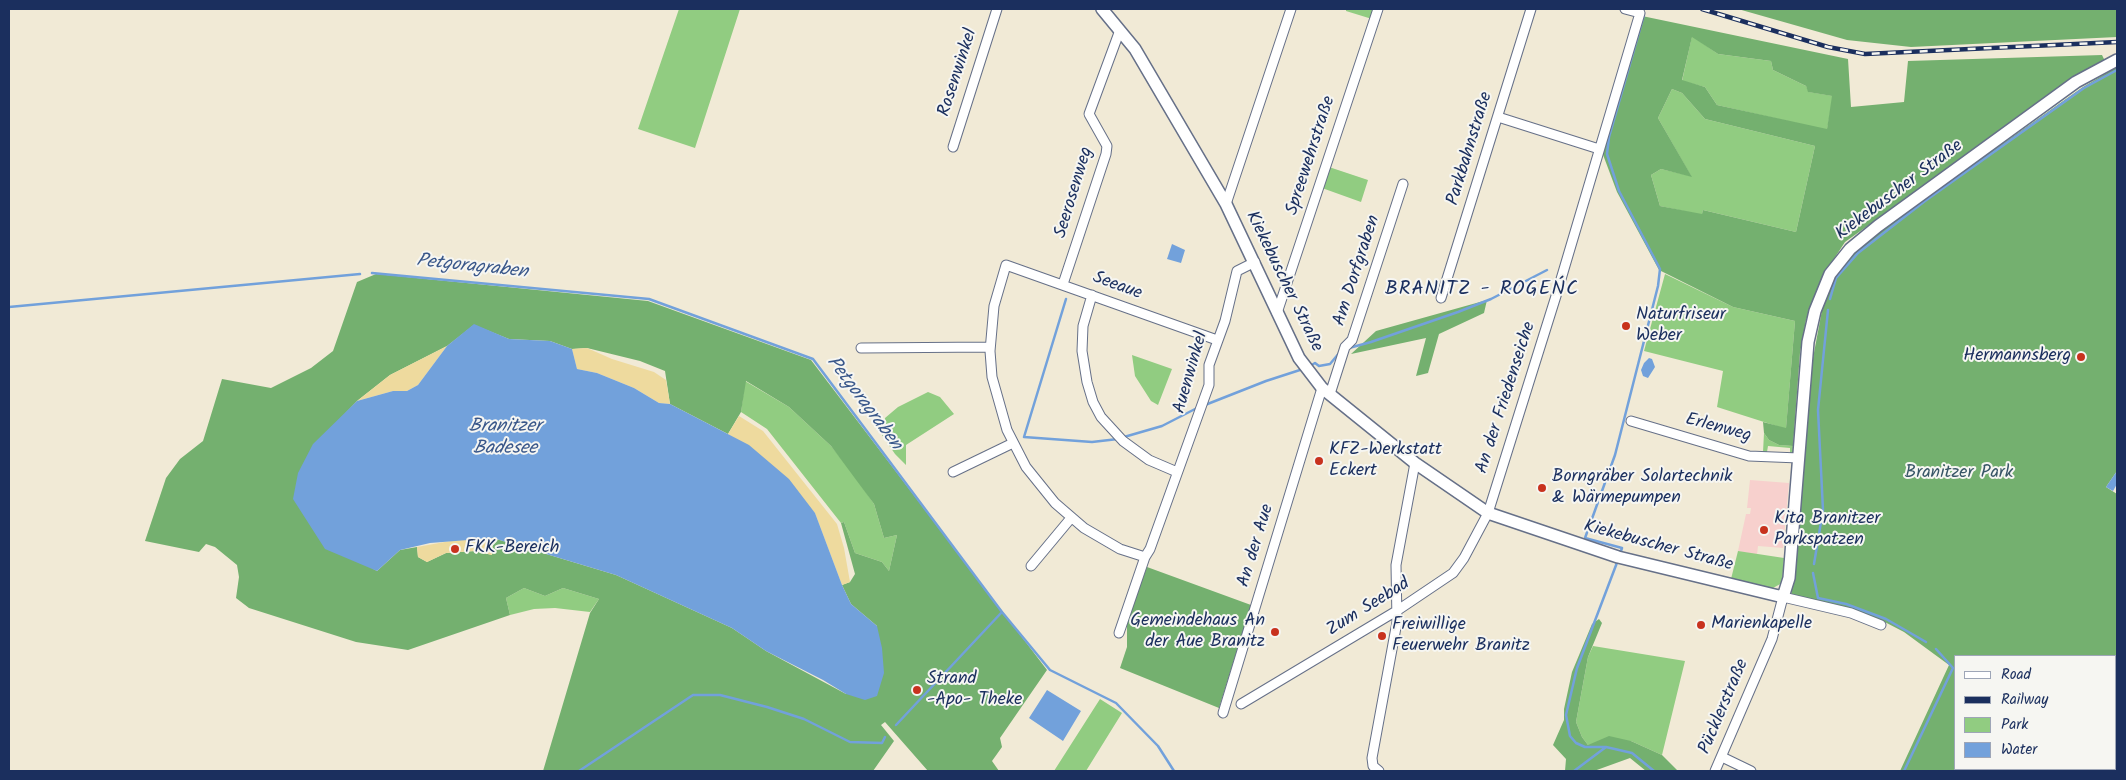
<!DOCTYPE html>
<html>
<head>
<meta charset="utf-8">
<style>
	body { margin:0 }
	#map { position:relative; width:2126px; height:780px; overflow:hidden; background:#f1ead6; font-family:Kalam,sans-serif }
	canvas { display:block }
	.frame { position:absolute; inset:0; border:10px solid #1b2f5e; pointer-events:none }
	.legend { position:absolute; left:1954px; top:655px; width:162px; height:115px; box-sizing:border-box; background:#f6f6f2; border:1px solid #9ea6b7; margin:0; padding:6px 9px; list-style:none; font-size:15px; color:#1b2f5e }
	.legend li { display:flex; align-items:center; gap:10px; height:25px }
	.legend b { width:25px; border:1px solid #9ea6b7 }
</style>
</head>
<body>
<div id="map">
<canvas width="2126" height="780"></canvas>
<div class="frame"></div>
<ul class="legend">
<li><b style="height:6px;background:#fff"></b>Road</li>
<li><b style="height:6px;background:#1b2f5e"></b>Railway</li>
<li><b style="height:14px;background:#91cc81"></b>Park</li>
<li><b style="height:14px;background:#72a1db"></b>Water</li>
</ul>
</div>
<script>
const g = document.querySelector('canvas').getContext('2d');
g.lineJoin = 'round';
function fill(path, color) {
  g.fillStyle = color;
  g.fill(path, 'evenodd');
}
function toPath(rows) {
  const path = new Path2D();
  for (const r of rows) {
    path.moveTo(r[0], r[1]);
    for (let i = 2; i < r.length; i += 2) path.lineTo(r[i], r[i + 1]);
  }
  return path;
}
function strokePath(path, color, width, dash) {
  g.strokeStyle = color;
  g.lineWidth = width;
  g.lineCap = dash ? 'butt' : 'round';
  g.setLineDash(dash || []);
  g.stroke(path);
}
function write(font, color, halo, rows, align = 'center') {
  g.font = font + ' Kalam,sans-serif';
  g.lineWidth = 4;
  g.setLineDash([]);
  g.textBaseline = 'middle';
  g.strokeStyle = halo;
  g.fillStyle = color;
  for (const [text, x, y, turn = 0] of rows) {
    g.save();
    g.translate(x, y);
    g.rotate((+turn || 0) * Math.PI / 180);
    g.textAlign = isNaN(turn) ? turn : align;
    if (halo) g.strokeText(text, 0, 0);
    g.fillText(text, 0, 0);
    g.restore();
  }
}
fill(toPath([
	[1750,480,1789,483,1783,548,1758,546,1757,555,1738,551,1746,514,1750,514,1751,508,1747,508]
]), '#f7d0cd');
fill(toPath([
	[679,9,740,9,695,148,638,129],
	[1346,9,1375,9,1372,19,1346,11],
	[1692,36,1718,54,1771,61,1773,70,1806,86,1809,92,1833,96,1827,130,1717,105,1705,87,1682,81],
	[1672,89,1682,93,1705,119,1815,146,1796,232,1703,210,1702,215,1660,206,1651,175,1661,169,1691,176,1658,118],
	[1329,167,1368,180,1361,202,1322,188],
	[1665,274,1733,307,1795,321,1786,429,1717,407,1723,371,1644,351],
	[1132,355,1172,369,1158,405,1151,401,1135,376],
	[745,381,789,407,831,446,853,473,874,504,884,538,897,535,889,571,882,562,855,553,844,522,841,523,767,429,741,412],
	[928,392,940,397,954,414,906,445,906,465,895,454,882,435,885,418,898,407],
	[1764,433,1769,440,1779,445,1793,446,1793,454,1790,454,1790,448,1768,446,1767,452,1763,452],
	[1738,551,1784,558,1782,583,1773,588,1731,579],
	[524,588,545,596,563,588,599,599,590,612,555,608,534,609,510,615,506,598],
	[1593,646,1685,661,1662,755,1631,741,1588,745,1582,737,1576,722,1588,657],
	[1100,699,1122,713,1086,771,1054,771]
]), '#91cc81');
fill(toPath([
	[1738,9,2117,9,2117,37,1911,47,1847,40],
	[1642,16,1848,59,1851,107,1904,102,1908,61,2102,55,2105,61,2081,74,1845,242,1826,271,1806,320,1800,353,1793,446,1779,445,1769,440,1764,433,1763,422,1786,428,1795,321,1733,307,1659,270,1617,192,1602,152],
	[1692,37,1718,54,1771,61,1773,70,1806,86,1808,92,1832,96,1827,129,1717,105,1705,87,1682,80],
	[1672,89,1682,93,1705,119,1815,146,1796,232,1703,210,1702,214,1660,206,1651,175,1661,169,1692,177,1658,118],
	[2117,67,2117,471,2106,487,2117,494,2117,735,2115,735,2115,656,1955,656,1955,769,2046,769,2047,771,1900,771,1949,665,1904,632,1879,619,1851,610,1791,597,1813,358,1823,305,1835,277,1845,264,1855,252,1889,224,2083,87],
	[376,274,648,301,811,360,1047,670,1000,738,1002,747,992,761,999,771,928,771,885,722,881,725,894,741,873,771,543,771,590,613,599,599,563,588,545,596,524,588,506,598,510,615,408,650,356,642,249,608,236,598,239,577,237,565,215,547,206,544,199,552,145,541,166,478,180,459,203,441,222,379,271,388,311,368,333,351,357,282],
	[474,325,509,339,550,341,572,349,587,348,640,361,665,371,670,404,728,434,741,412,746,381,789,407,831,446,874,504,884,538,897,535,889,571,882,562,855,553,844,522,841,523,855,574,850,582,842,585,851,604,877,626,846,694,766,651,732,628,616,575,493,538,492,555,475,551,446,553,427,562,418,557,417,547,400,550,377,571,368,566,339,420,357,401,390,375,447,346],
	[1487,300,1484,313,1439,334,1428,373,1416,376,1426,338,1351,354,1376,331],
	[1147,567,1251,605,1219,708,1120,668,1127,647,1127,621],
	[1599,619,1602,623,1588,657,1576,722,1582,737,1588,745,1609,736,1631,741,1662,755,1678,771,1646,771,1630,758,1594,771,1565,771,1566,759,1553,745,1564,720,1564,709,1572,672,1592,624]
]), '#74b06f');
fill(toPath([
	[447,346,418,385,407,391,393,391,357,401,390,375],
	[587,348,612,359,654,372,666,380,670,404,659,403,634,388,597,373,577,369,572,349],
	[739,416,763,431,837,524,844,548,850,582,842,585,815,513,728,434],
	[493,538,492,555,475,551,446,553,427,562,418,557,417,547,456,540]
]), '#eeda9e');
fill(toPath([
	[1172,244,1185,250,1181,263,1167,259],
	[474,324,509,339,550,341,572,349,577,369,597,373,634,388,659,403,670,404,749,445,789,479,815,513,842,585,851,604,877,626,882,648,884,673,877,696,865,700,846,694,823,680,766,651,732,628,616,575,493,538,430,543,400,550,377,571,325,549,293,499,298,473,313,444,357,401,393,391,407,391,418,385,447,346],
	[1649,358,1652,359,1655,367,1648,378,1643,376,1641,370,1644,363],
	[2117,471,2117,484,2113,491,2106,487],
	[1047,690,1081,711,1063,741,1029,718]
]), '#72a1db');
strokePath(toPath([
	[372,273,649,299,813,359,1002,612,1050,670,1116,703,1158,746,1174,771],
	[1066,299,1024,437,1092,442,1118,439],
	[1830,299,1836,278,1858,253,1925,201,2084,88,2117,70],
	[9,307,360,274],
	[1349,348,1371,342,1458,312,1491,299,1547,270],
	[1310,366,1315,363,1319,366,1330,364,1340,352],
	[1205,405,1266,381,1303,369],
	[1124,437,1162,426,1197,408],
	[1620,554,1622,548,1585,538,1615,455,1658,286,1660,269,1619,191,1607,154,1609,137,1644,15],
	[1814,564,1823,510,1818,410,1828,310],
	[1813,573,1818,598,1846,604,1886,619,1926,642],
	[896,725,1002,612],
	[1606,747,1585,747,1576,743,1570,736,1566,715,1577,668,1618,560],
	[579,771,693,695,720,695,767,707,804,719,850,742,882,743,885,737],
	[1574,771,1606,747,1632,753,1654,771],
	[1904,771,1953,668,1936,649]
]), '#72a1db', 2.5);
const minor = toPath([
	[1498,117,1599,149],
	[953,147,997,9],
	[1226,204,1291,9],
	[1063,284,1106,154,1107,146,1089,114,1120,30],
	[1092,295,1083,326,1082,351,1087,382,1093,402,1101,417,1123,441,1149,460,1177,472],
	[1441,298,1531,9],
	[1277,313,1378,9],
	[1217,340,1006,265,994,306,990,351,992,377,1007,430,1026,467,1055,503,1084,528,1120,549,1145,557,1150,549,1209,385,1209,365,1225,321,1237,271,1255,262],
	[861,348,990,347],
	[1330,394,1345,347,1352,340,1403,184],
	[1631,421,1749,456,1799,458],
	[953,472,1013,443],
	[1031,566,1071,518],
	[1119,633,1145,557],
	[1241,704,1398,610,1453,573,1464,558,1488,513,1556,296,1640,13,1625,9],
	[1223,713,1322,388],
	[1722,757,1751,771],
	[1379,771,1373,766,1372,758,1397,622,1396,565,1415,463],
	[1715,771,1772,639,1783,597,1851,613,1881,625]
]);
const tertiary = toPath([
	[1102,9,1135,49,1226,204,1299,358,1322,388,1415,463,1488,513,1618,557,1783,597,1789,578,1808,342,1815,311,1830,274,1850,249,1878,226,2076,82,2117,60]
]);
strokePath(minor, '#667088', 11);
strokePath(tertiary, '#667088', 14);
strokePath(minor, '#fff', 9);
strokePath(tertiary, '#fff', 11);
const rail = toPath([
	[1702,9,1828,47,1865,54,2117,42]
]);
strokePath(rail, '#1b2f5e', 4.5);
strokePath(rail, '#f6f6f2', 2.5, [8]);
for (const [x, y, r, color] of [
	[1626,326,5,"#c8321e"],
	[2081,357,5,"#c8321e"],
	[1319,461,5,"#c8321e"],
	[1542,488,5,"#c8321e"],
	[1764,530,5,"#c8321e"],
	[455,549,5,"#c8321e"],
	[1701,625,5,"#c8321e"],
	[1275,632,5,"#c8321e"],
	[1382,636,5,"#c8321e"],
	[917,690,5,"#c8321e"]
]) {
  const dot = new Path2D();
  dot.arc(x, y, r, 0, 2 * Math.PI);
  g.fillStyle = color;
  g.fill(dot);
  strokePath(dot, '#f6f6f2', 2);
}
write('18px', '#1b2f5e', '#f6f6f2', [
	["Rosenwinkel",959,73,-72],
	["Parkbahnstraße",1471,149,-73],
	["Spreewehrstraße",1312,156,-72],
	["Kiekebuscher Straße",1900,191,-37],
	["Seerosenweg",1075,193,-73],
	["Am Dorfgraben",1358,271,-72],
	["Kiekebuscher Straße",1283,282,64],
	["Seeaue",1117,287,20],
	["Auenwinkel",1192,373,-74],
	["An der Friedenseiche",1507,398,-72],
	["Erlenweg",1718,429,15],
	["An der Aue",1257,546,-73],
	["Kiekebuscher Straße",1658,547,15],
	["Zum Seebad",1369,608,-32],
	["Pücklerstraße",1725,707,-67]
]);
write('18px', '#1b2f5e', '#f6f6f2', [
	["Naturfriseur",1636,316],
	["Weber",1636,337],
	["Hermannsberg",2071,357,"right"],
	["KFZ-Werkstatt",1329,451],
	["Eckert",1329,472],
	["Borngräber Solartechnik",1552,478],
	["& Wärmepumpen",1552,499],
	["Kita Branitzer",1774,520],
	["Parkspatzen",1774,541],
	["FKK-Bereich",465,549],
	["Gemeindehaus An",1265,622,"right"],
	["der Aue Branitz",1265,643,"right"],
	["Marienkapelle",1711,625],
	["Freiwillige",1392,626],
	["Feuerwehr Branitz",1392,647],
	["Strand",927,680],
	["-Apo- Theke",927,701]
], 'left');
write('18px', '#385667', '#f6f6f2', [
	["Branitzer Park",1959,474]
]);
write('italic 19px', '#39578a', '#f6f6f2', [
	["Petgoragraben",472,268,6],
	["Petgoragraben",863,404,53],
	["Branitzer",505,428],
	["Badesee",505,450]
]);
g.letterSpacing = '1px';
write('20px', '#1b2f5e', '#f6f6f2', [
	["BRANITZ - ROGEŃC",1482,291]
]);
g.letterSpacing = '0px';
</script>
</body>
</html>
